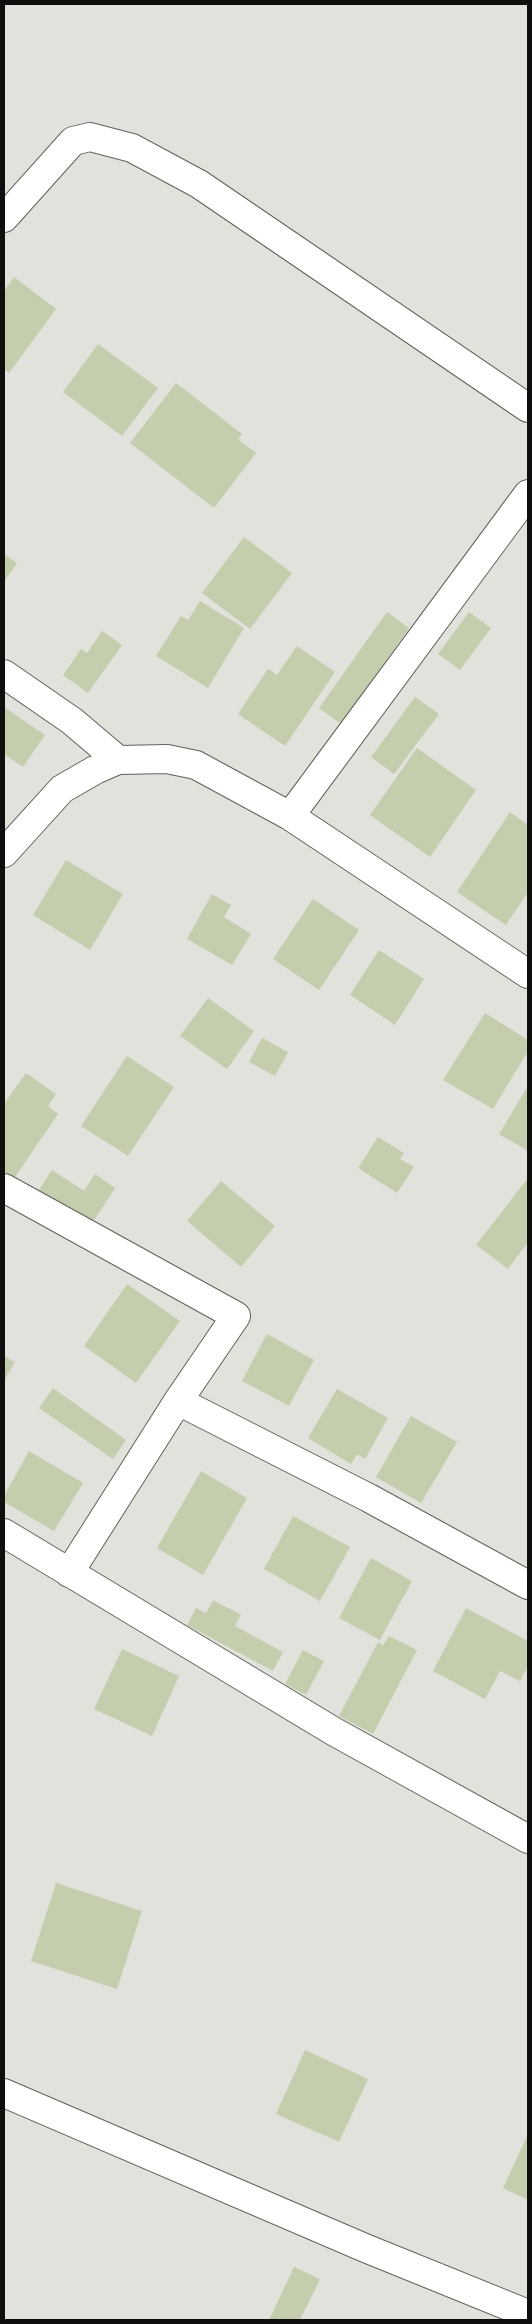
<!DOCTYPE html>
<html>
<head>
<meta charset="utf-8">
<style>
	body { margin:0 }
	#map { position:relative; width:532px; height:2324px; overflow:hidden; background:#e0e2db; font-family:Lato,sans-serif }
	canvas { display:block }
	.frame { position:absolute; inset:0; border:5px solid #0f0f0d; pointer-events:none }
</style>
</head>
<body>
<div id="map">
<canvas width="532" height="2324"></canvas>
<div class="frame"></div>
</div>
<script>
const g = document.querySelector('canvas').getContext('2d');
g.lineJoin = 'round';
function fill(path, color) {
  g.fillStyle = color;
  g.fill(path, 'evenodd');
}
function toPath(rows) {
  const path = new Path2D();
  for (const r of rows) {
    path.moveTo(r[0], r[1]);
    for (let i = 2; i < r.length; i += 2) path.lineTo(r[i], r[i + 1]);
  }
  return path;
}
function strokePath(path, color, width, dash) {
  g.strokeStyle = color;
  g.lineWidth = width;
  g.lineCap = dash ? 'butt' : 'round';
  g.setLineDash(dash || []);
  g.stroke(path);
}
fill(toPath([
	[14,277,56,309,9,373,4,369,4,291],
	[98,344,158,388,122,436,63,392],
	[176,383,242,434,238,439,256,453,214,508,130,443],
	[244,537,292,573,250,629,202,593],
	[4,554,17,563,4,582],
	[200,601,244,628,208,688,156,656,181,616,188,620],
	[387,612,409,628,341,724,319,708],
	[469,612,491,628,460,670,438,654],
	[102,631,122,645,88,693,63,675,81,649,87,653],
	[297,646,335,672,285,746,238,714,268,669,277,675],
	[415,697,439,714,394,774,371,757],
	[4,707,45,735,23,767,4,754],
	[417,748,476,790,430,857,370,815],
	[510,812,528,825,528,892,506,925,457,892],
	[66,860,123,894,90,950,33,915],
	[212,894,231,905,224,917,251,934,232,965,187,939],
	[313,899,359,930,319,990,273,959],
	[379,950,424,979,395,1025,350,995],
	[208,998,254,1031,227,1069,180,1036],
	[485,1013,528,1040,528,1051,493,1109,443,1080],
	[262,1038,288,1052,275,1076,249,1062],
	[127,1056,174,1087,128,1156,81,1126],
	[26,1073,56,1094,48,1106,58,1114,13,1180,4,1174,4,1104],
	[528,1086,528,1151,499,1134],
	[378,1137,404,1153,400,1159,414,1167,397,1193,358,1168],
	[52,1170,84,1191,95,1174,115,1188,89,1228,37,1193],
	[528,1178,528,1242,508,1269,476,1245],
	[221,1181,275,1226,241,1267,187,1221],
	[127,1284,180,1321,136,1383,84,1346],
	[267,1334,314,1360,289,1406,242,1381],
	[4,1356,15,1362,4,1381],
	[53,1388,126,1440,113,1459,39,1408],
	[337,1389,388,1418,365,1459,357,1454,351,1464,308,1438],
	[411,1416,457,1442,421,1503,376,1477],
	[29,1451,83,1483,54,1531,4,1502,4,1496],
	[201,1471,247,1498,203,1575,157,1548],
	[293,1516,350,1547,320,1601,264,1569],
	[371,1558,412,1581,380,1640,339,1618],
	[213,1600,241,1615,235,1626,283,1652,273,1671,187,1625,196,1608,206,1613],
	[466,1608,528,1641,528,1666,520,1681,500,1671,485,1699,433,1671],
	[389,1636,417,1650,373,1734,339,1716,378,1642,383,1645],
	[122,1649,179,1676,152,1736,94,1709],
	[303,1650,324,1661,306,1695,285,1684],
	[56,1883,142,1911,117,1989,31,1961],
	[305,2050,368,2079,339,2142,276,2114],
	[528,2134,528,2200,503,2188],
	[294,2267,320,2279,300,2320,269,2320]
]), '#c5ceac');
const street = toPath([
	[4,218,73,141,90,137,132,148,199,184,528,408],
	[4,674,72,721,118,760],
	[290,816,528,494],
	[4,853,62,789,95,770,118,760,167,759,196,765,290,816,528,974],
	[4,1188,236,1316,178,1401,69,1573],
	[178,1401,369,1498,528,1585],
	[4,1533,333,1731,528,1839],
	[4,2093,365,2248,528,2314]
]);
strokePath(street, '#60615c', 30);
strokePath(street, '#fff', 28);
</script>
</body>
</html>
